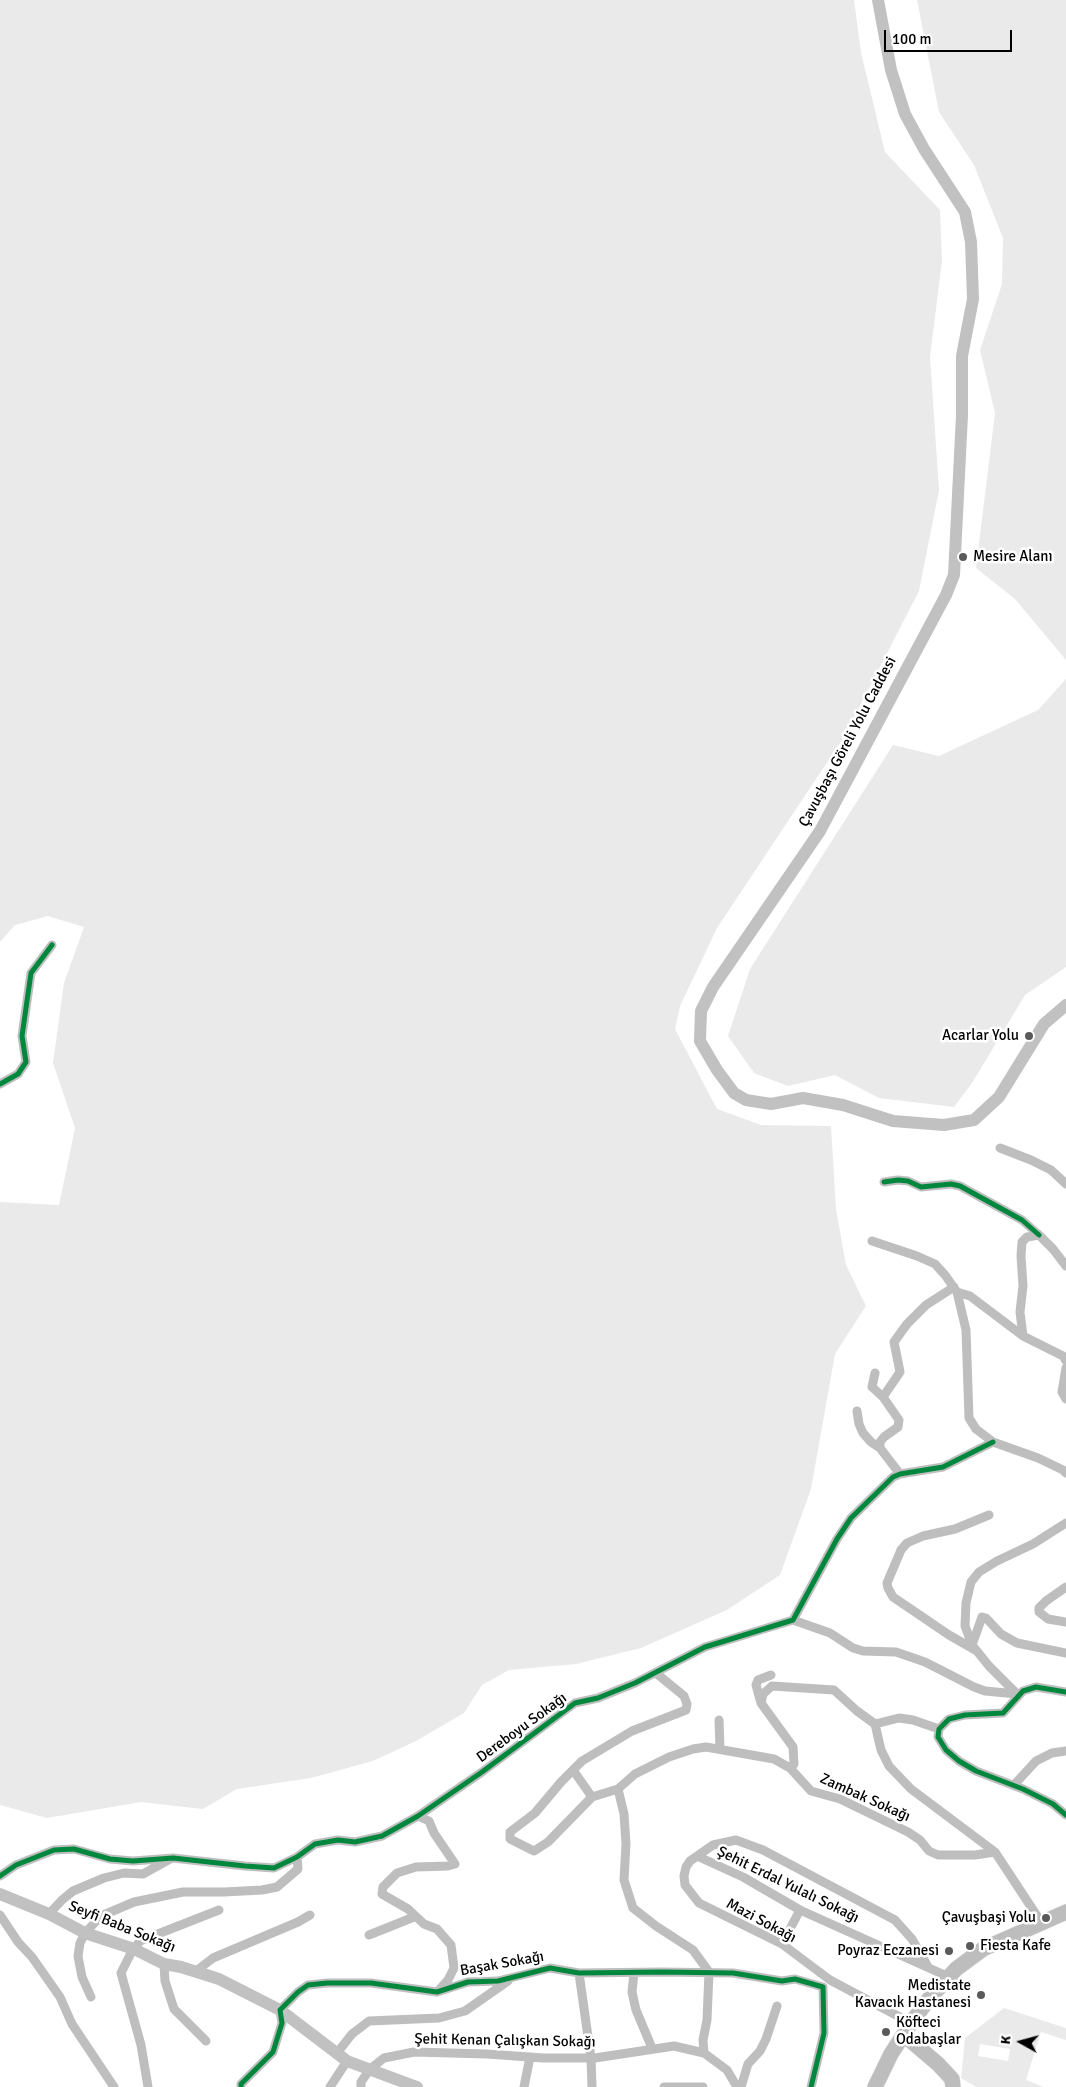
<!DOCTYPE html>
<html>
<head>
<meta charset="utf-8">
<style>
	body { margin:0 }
	#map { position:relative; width:1066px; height:2087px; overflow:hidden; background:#fff; font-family:Signika,sans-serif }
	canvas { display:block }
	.north { position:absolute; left:996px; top:2017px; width:50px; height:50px; -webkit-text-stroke:4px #fff; paint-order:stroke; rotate:277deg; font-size:14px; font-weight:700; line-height:20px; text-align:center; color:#000 }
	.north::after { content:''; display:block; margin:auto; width:18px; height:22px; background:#000; clip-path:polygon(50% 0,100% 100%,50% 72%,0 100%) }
	.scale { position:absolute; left:884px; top:30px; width:128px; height:22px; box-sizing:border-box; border:2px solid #000; border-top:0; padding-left:6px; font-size:15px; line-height:18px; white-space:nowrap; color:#000; -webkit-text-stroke:4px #fff; paint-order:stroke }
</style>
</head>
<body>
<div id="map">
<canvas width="1066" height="2087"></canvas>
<div class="north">K</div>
<div class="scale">100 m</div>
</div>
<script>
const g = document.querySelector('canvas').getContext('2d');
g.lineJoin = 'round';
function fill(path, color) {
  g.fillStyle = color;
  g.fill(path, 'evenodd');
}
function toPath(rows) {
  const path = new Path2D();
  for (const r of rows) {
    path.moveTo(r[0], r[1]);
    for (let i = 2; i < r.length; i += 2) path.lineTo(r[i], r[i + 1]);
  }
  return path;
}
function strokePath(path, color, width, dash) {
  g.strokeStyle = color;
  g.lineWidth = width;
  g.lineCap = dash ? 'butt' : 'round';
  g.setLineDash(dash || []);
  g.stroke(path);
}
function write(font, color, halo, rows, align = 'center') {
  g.font = font + ' Signika,sans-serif';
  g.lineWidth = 5;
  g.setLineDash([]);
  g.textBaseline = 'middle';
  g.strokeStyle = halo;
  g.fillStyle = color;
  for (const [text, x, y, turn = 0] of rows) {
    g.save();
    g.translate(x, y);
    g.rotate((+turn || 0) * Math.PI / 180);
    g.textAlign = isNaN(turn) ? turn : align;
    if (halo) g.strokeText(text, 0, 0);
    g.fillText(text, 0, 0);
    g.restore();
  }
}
fill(toPath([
	[0,0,854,0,861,53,885,152,940,210,942,261,930,357,939,490,919,591,844,737,717,928,680,1006,675,1029,717,1109,761,1125,831,1126,836,1209,846,1265,866,1306,835,1354,811,1489,780,1575,727,1610,641,1648,576,1664,509,1670,482,1685,464,1713,416,1741,373,1761,311,1778,237,1789,203,1809,141,1802,47,1818,0,1805,0,1202,59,1205,75,1128,53,1063,64,983,84,927,48,916,15,925,0,942],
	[917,0,1066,0,1066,660,1015,599,976,568,995,413,980,350,1002,284,1003,238,974,165,939,112],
	[1066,679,1066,967,1025,995,972,1083,954,1107,879,1098,835,1075,788,1086,754,1073,728,1036,750,969,893,745,939,756,1038,710],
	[1004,2008,1066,2028,1066,2040,1041,2032,1026,2080,1044,2087,976,2087,961,2078,965,2038],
	[980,2044,1010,2049,1008,2061,978,2056]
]), '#eaeaea');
const primary = toPath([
	[904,2035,938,2064,952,2079,953,2087],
	[875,2087,891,2054,911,2023,928,2000,956,1969,983,1949,1066,1912]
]);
strokePath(primary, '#dbdbdb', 16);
strokePath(toPath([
	[0,1084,18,1074,26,1062,22,1036,31,973,52,945],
	[1000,1148,1031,1160,1051,1170,1066,1184],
	[884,1182,898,1180,908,1181,921,1187,951,1184,960,1186,1022,1220,1039,1235],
	[872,1241,917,1256,935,1264,945,1275,957,1292,966,1330,969,1418,976,1429,993,1442,1038,1458,1063,1470,1066,1473],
	[957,1292,970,1296,1023,1336,1063,1356,1066,1361],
	[1023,1336,1020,1312,1023,1286,1021,1256,1022,1242,1027,1237,1039,1235,1053,1249,1066,1266],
	[1066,1368,1062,1392,1066,1399],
	[875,1373,872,1387,883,1397,899,1420,898,1427,884,1437,880,1442,880,1448,900,1474],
	[883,1397,900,1372,894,1342,907,1324,926,1305,954,1287],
	[857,1411,859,1424,863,1433,871,1442,880,1448],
	[1066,1587,1046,1601,1039,1608,1039,1612,1048,1619,1066,1622],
	[793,1620,830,1633,853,1648,863,1651,896,1652,925,1662,974,1687,985,1691,1017,1694],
	[972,1645,982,1617,986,1618,1001,1634,1017,1643,1066,1653],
	[977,1651,949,1635,893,1597,888,1588,887,1583,901,1550,907,1543,923,1536,955,1529,989,1515],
	[1066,1692,1036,1687,1023,1691,1003,1713,965,1715,949,1719,939,1729,938,1737,946,1750,959,1761,976,1771,1023,1789,1053,1804,1066,1815],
	[1018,1695,989,1666,972,1645,965,1626,966,1603,971,1582,979,1572,997,1561,1033,1544,1066,1523],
	[761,1703,756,1685,758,1680,771,1675],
	[719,1720,720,1749],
	[875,1724,881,1750,889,1766,911,1789,995,1852,1041,1922],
	[790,1768,794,1764,793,1747,761,1703,763,1694,772,1686,834,1690,857,1711,875,1724,899,1718,913,1720,939,1729],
	[573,1770,561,1782,535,1813,510,1832,510,1839,534,1851,548,1842,592,1797,618,1789,635,1774,669,1757,693,1749,706,1747,774,1759,790,1768,811,1791,840,1799,908,1832,920,1840,929,1851,938,1855,975,1855,995,1852],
	[1014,1785,1036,1761,1052,1753,1066,1751],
	[618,1789,624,1814,626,1844,624,1880,633,1908,656,1926,693,1950,709,1972],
	[592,1797,573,1770,582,1761,632,1731,686,1710,687,1704,684,1696,656,1673],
	[418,1816,429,1821,434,1833,455,1864,448,1866,416,1867,397,1873,383,1887,382,1894,408,1909,424,1924,437,1929,451,1945,454,1968,448,1980,439,1990],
	[697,1856,743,1877,800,1910,949,1977],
	[0,1876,16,1865,54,1850,74,1849,110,1859,133,1861,173,1858,245,1866,274,1868,297,1857,315,1844,338,1840,355,1842,382,1836,418,1816,482,1772,575,1703,598,1698,635,1683,705,1647,793,1620,837,1539,851,1518,893,1477,900,1474,943,1467,993,1442],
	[49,1914,62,1900,73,1891,104,1878,124,1873,143,1874,170,1859],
	[0,1915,18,1942,32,1957,60,1997,72,2024,114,2087],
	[369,1935,414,1917],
	[782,1944,800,1910],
	[164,1964,165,1981,174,2009,206,2041],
	[195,1972,213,1958,298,1922,310,1915],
	[579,1973,591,2058,592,2087],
	[634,1973,632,1992,636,2010,652,2048],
	[91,1997,82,1977,78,1956,80,1943,85,1933,101,1916,134,1902,183,1892,224,1892,262,1890,277,1887,298,1869,297,1857],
	[911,2023,830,1980,782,1944,699,1903,685,1885,684,1876,686,1867,690,1861,713,1845,736,1840,763,1850,895,1920,912,1939,927,1965],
	[337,2053,352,2034,369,2021,439,2018,465,2011,508,1981],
	[704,2053,703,2040,707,2020,709,1972],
	[148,2087,141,2045,121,1973,131,1953,140,1941,219,1910],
	[241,2087,241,2084,273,2052,282,2023,280,2010,298,1992,308,1985,327,1983,371,1983,437,1992,468,1982,498,1981,550,1968,579,1973,662,1972,733,1973,782,1981,795,1979,823,1987,824,2033,811,2087],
	[330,2087,347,2061],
	[361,2087,361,2082,370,2069,384,2058,414,2052,487,2054,543,2058,595,2058,674,2046,704,2053,727,2070,737,2087],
	[524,2087,530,2057],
	[664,2087,703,2087],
	[741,2087,748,2064,760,2051,766,2039,777,2006]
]), '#bebebe', 9);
strokePath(toPath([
	[878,0,891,70,905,114,924,149,965,212,971,242,973,299,962,356,962,415,954,575,946,595,820,831,713,987,701,1011,700,1041,717,1070,734,1093,746,1100,771,1104,803,1098,843,1105,893,1121,944,1125,974,1120,999,1097,1044,1024,1066,1005],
	[0,1894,49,1914,85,1933,134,1949,164,1964,181,1967,219,1979,280,2010,347,2061,417,2087]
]), '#c1c1c1', 12);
strokePath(primary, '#bdbdbd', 15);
strokePath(toPath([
	[0,1084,18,1074,26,1062,22,1036,31,973,52,945],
	[884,1182,898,1180,908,1181,921,1187,951,1184,960,1186,1022,1220,1039,1235],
	[1066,1692,1036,1687,1023,1691,1003,1713,965,1715,949,1719,939,1729,938,1737,946,1750,959,1761,976,1771,1023,1789,1053,1804,1066,1815],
	[0,1876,16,1865,54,1850,74,1849,110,1859,133,1861,173,1858,245,1866,274,1868,297,1857,315,1844,338,1840,355,1842,382,1836,418,1816,482,1772,575,1703,598,1698,635,1683,705,1647,793,1620,837,1539,851,1518,893,1477,900,1474,943,1467,993,1442],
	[241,2087,241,2084,273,2052,282,2023,280,2010,298,1992,308,1985,327,1983,371,1983,437,1992,468,1982,498,1981,550,1968,579,1973,662,1972,733,1973,782,1981,795,1979,823,1987,824,2033,811,2087]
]), '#00873e', 5);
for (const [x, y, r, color] of [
	[963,557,5,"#595959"],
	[1029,1036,5,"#595959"],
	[1046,1918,5,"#595959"],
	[970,1946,5,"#595959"],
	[949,1951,5,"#595959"],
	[981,1995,5,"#595959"],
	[886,2032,5,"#595959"]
]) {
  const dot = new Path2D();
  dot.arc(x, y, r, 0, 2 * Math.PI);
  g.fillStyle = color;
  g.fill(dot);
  strokePath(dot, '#fff', 2);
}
write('15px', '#000', '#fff', [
	["Mesire Alanı",973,557,"left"],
	["Acarlar Yolu",1019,1036],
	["Çavuşbaşi Yolu",1036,1918],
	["Fiesta Kafe",980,1946,"left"],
	["Poyraz Eczanesi",939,1951],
	["Medistate",971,1986],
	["Kavacık Hastanesi",971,2003],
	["Köfteci",896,2023,"left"],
	["Odabaşlar",896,2040,"left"]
], 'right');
write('15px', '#000', '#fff', [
	["Çavuşbaşı Göreli Yolu Caddesi",848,742,-62],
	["Dereboyu Sokağı",522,1728,-36],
	["Zambak Sokağı",865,1798,24],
	["Şehit Erdal Yulalı Sokağı",788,1885,26],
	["Mazi Sokağı",761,1921,28],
	["Seyfi Baba Sokağı",122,1927,22],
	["Başak Sokağı",502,1964,-10],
	["Şehit Kenan Çalışkan Sokağı",505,2041,1]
]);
</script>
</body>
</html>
